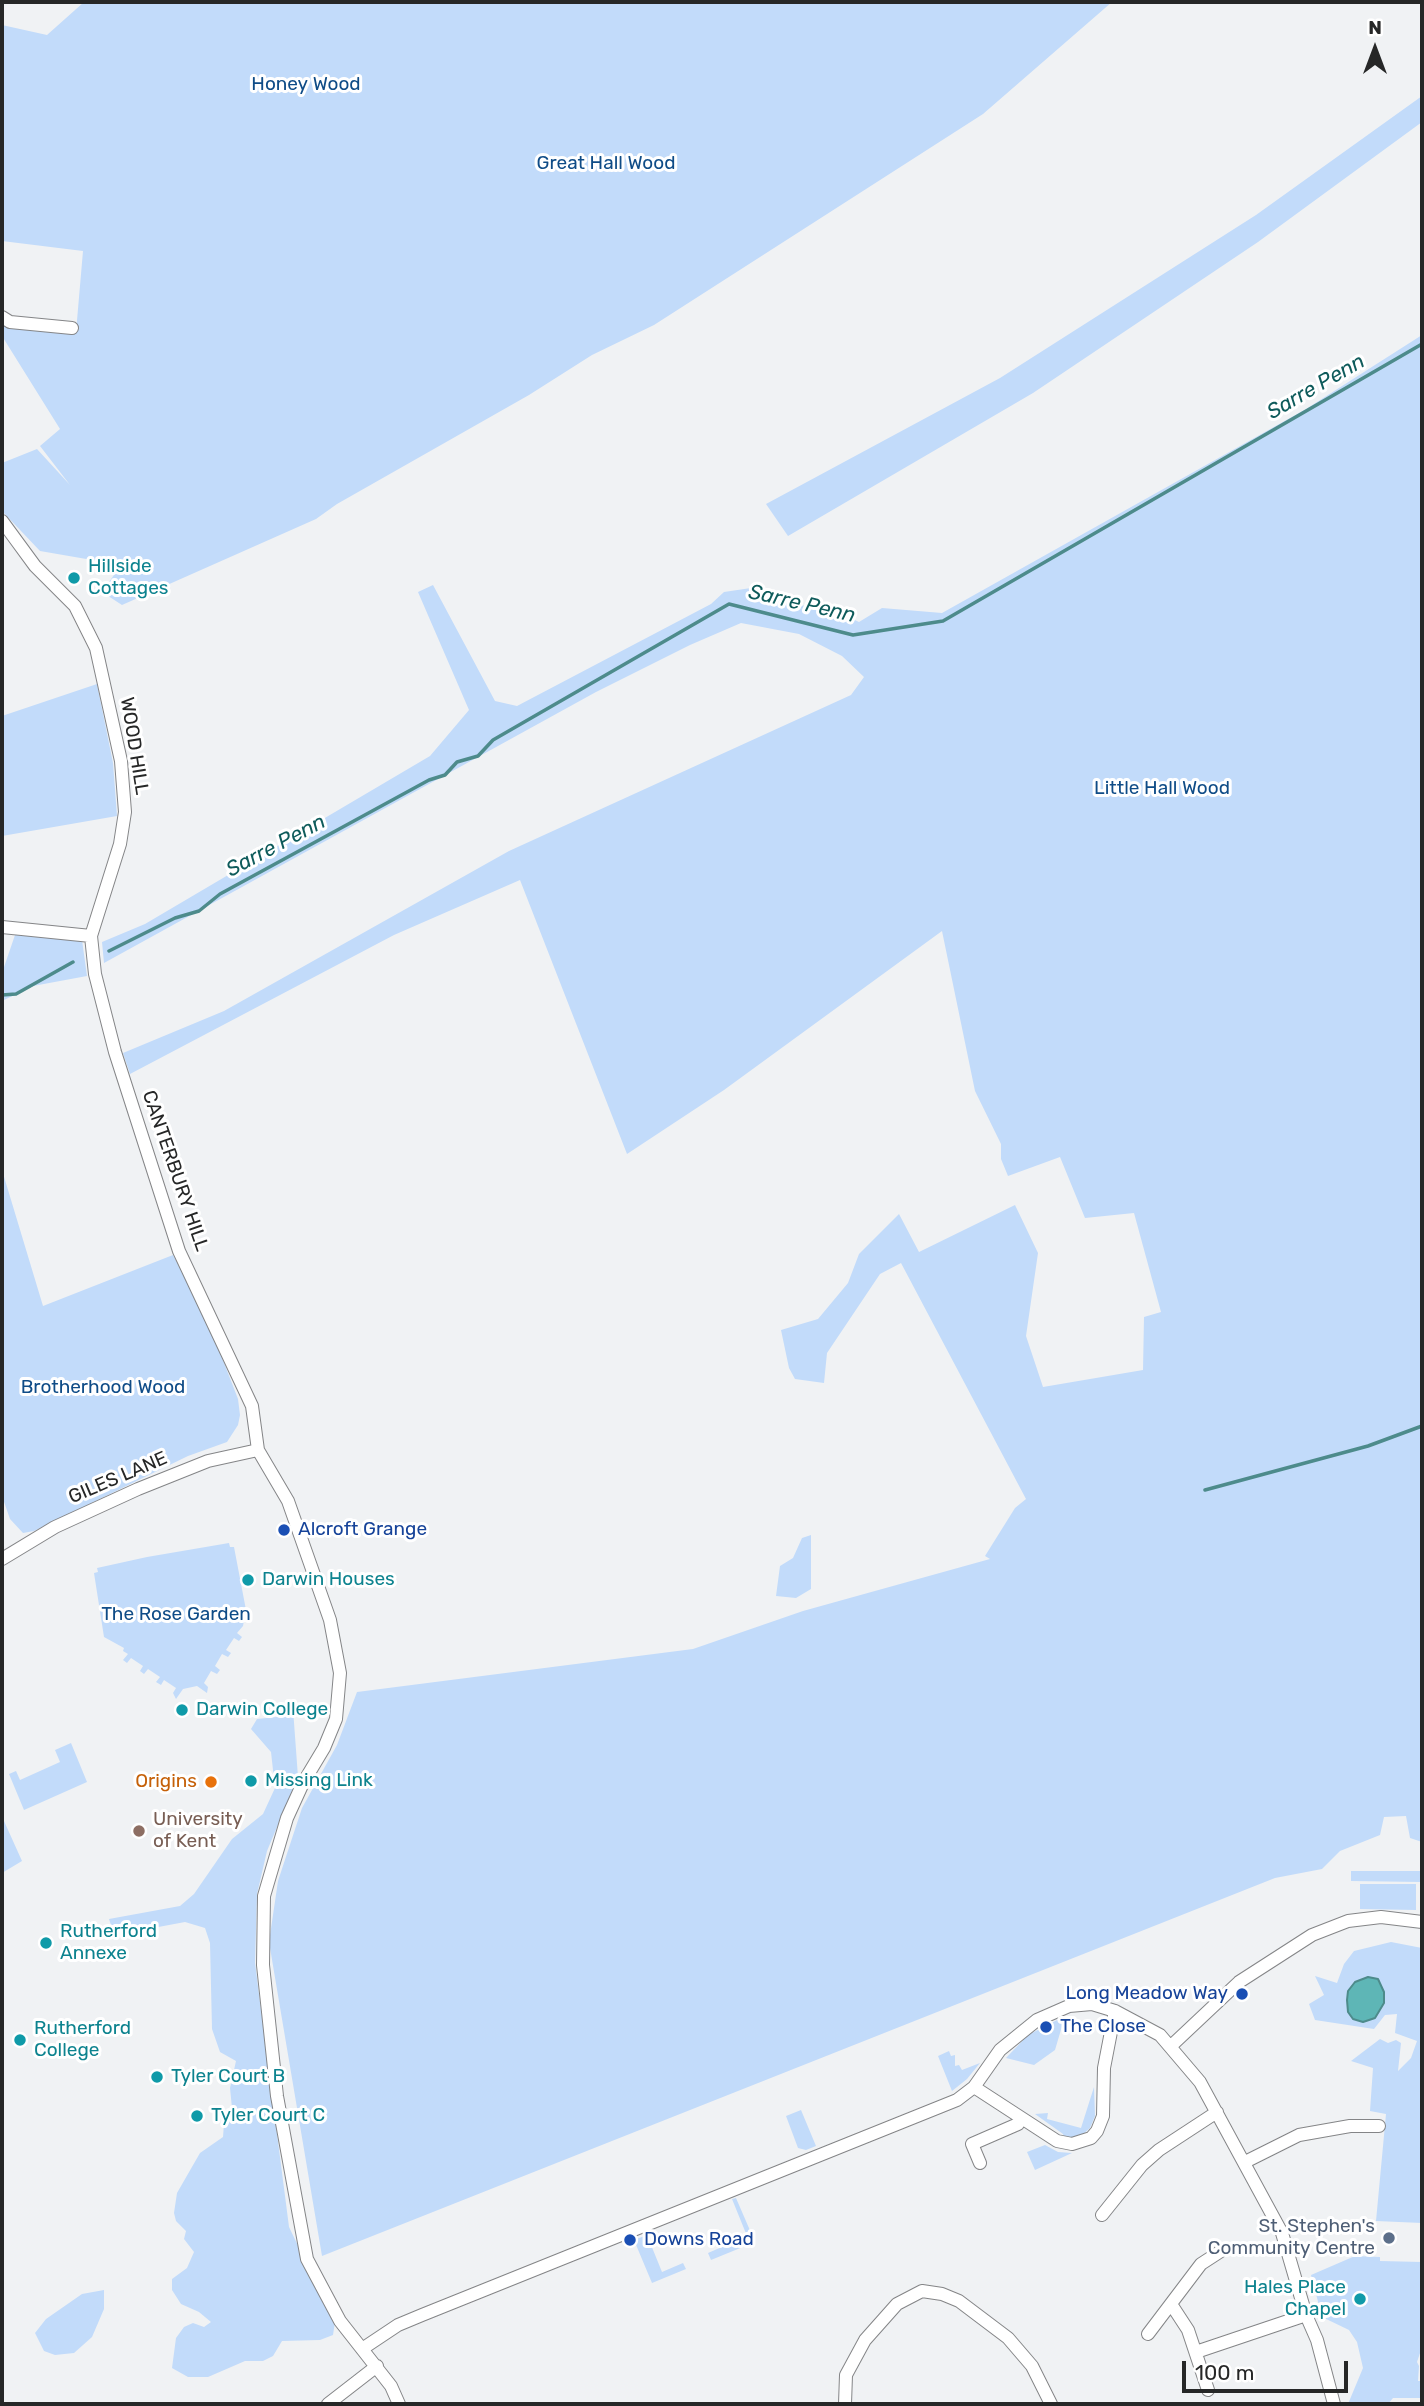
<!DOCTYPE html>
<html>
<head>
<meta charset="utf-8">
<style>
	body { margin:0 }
	#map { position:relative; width:1424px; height:2406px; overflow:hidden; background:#f0f2f4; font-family:Rubik,sans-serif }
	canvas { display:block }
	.frame { position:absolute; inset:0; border:4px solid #262727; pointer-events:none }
	.north { position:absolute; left:1340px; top:14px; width:70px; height:70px; -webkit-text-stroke:5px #fff; paint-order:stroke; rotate:0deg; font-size:19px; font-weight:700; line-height:28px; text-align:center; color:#262727 }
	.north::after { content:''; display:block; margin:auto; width:24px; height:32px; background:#262727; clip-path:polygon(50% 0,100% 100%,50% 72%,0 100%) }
	.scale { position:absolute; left:1182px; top:2361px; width:166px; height:32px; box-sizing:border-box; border:4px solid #262727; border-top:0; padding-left:9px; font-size:21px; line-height:24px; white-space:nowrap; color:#262727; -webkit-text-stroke:5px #fff; paint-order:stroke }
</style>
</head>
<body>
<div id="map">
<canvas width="1424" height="2406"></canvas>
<div class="frame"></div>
<div class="north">N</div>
<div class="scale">100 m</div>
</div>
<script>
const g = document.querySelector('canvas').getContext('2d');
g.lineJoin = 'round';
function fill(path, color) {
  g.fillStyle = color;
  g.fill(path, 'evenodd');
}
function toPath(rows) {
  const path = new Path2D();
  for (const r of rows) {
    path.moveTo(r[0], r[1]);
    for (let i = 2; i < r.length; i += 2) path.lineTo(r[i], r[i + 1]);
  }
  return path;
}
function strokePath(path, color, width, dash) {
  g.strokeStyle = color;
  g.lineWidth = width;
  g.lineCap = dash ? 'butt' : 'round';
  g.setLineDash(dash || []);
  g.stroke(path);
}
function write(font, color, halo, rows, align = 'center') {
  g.font = font + ' Rubik,sans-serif';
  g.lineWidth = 6;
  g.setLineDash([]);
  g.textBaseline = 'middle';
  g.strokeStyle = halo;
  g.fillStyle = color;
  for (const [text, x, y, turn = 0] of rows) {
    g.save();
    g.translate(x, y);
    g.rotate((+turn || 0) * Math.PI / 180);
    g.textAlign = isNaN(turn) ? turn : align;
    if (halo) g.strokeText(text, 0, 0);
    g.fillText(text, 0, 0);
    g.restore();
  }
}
fill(toPath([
	[84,2,1112,2,983,114,654,325,592,355,529,395,337,504,316,519,122,605,102,592,121,565,40,551,2,511,2,463,37,449,70,485,40,446,60,429,2,336,2,325,76,332,83,251,2,241,2,25,47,35],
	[1422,96,1422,122,1258,242,1033,393,788,536,766,504,1000,378,1256,215],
	[1422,335,1422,1842,1410,1838,1406,1816,1384,1817,1380,1835,1340,1851,1322,1869,1275,1878,322,2256,269,1942,278,1881,302,1808,337,1745,357,1692,693,1649,803,1611,990,1559,985,1556,1015,1508,1026,1499,901,1263,880,1274,827,1353,824,1383,795,1379,789,1368,781,1330,818,1319,848,1283,859,1254,899,1214,919,1252,1015,1205,1038,1253,1026,1336,1043,1387,1143,1370,1144,1317,1161,1312,1134,1213,1085,1218,1060,1157,1008,1176,1001,1159,1001,1144,975,1091,942,931,724,1090,627,1154,520,880,394,935,130,1074,123,1053,224,1011,509,851,851,695,864,677,842,656,799,634,741,623,690,645,596,692,104,963,102,942,145,924,430,756,469,710,418,592,433,585,495,701,517,706,711,604,724,592,751,588,778,594,794,607,819,603,859,622,882,608,942,613,1306,409],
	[97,684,113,763,117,816,2,836,2,716],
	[15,935,82,940,87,976,33,986,2,1001,2,973],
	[2,1170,43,1306,173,1255,211,1329,238,1399,240,1415,238,1425,227,1442,188,1456,34,1531,23,1533,10,1519,2,1496],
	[811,1535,811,1589,796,1598,776,1596,780,1566,793,1558,802,1538],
	[229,1543,230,1547,234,1547,246,1610,243,1626,237,1633,242,1637,239,1641,234,1638,226,1650,231,1653,228,1657,222,1654,215,1666,220,1670,217,1674,211,1671,204,1683,208,1687,207,1693,197,1686,183,1689,176,1699,173,1693,176,1688,164,1680,161,1685,156,1682,160,1677,148,1669,144,1674,140,1671,143,1666,131,1658,127,1663,123,1660,128,1654,123,1651,124,1648,104,1637,94,1573,98,1572,97,1568,147,1557],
	[293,1709,298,1777,267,1851,257,1894,255,1963,289,2227,335,2322,333,2335,320,2340,282,2341,273,2356,263,2361,245,2361,208,2377,188,2377,172,2368,176,2338,184,2327,193,2323,204,2327,211,2322,199,2312,181,2304,172,2290,172,2279,187,2268,194,2252,184,2239,186,2231,176,2221,174,2213,177,2193,200,2153,223,2137,225,2111,232,2108,230,2088,236,2061,220,2052,212,2029,210,1943,205,1928,185,1922,137,1931,133,1935,112,1928,109,1919,180,1906,194,1894,232,1839,263,1814,275,1788,271,1752,251,1729,257,1719,276,1717],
	[71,1743,87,1782,24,1810,9,1774,16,1771,20,1780,60,1762,55,1750],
	[4,1821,22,1861,2,1873,2,1822],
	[1351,1871,1422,1871,1422,1882,1351,1881],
	[1360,1884,1416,1884,1416,1910,1360,1909],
	[1391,1942,1422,1948,1422,2223,1376,2221,1386,2114,1370,2111,1373,2068,1351,2061,1380,2039,1388,2043,1396,2040,1401,2043,1398,2071,1411,2058,1417,2041,1395,2033,1397,2014,1385,2015,1374,2029,1315,2020,1309,2004,1324,1995,1315,1976,1337,1983,1344,1964,1354,1951],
	[1065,2016,1055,2050,1034,2065,1006,2058,1028,2035],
	[949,2051,951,2056,955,2055,955,2066,959,2065,962,2070,980,2063,967,2079,952,2091,938,2056],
	[1094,2087,1095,2116,1090,2128,1080,2137,1065,2139,1063,2134,1035,2114,1048,2113,1047,2119,1081,2128],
	[801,2110,816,2146,806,2150,798,2148,786,2116],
	[1045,2145,1058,2152,1072,2153,1035,2170,1027,2152],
	[736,2198,755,2242,711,2260,708,2253,747,2236,732,2199],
	[647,2235,662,2272,683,2263,686,2269,652,2283,634,2240],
	[1355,2256,1380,2257,1380,2261,1422,2262,1422,2347,1417,2362,1419,2366,1418,2381,1422,2381,1422,2398,1393,2398,1388,2404,1348,2404,1363,2368,1357,2342,1349,2330,1322,2317,1311,2275],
	[104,2290,104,2309,92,2337,74,2353,55,2355,44,2351,35,2333,46,2319,82,2294]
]), '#c2dbfa');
const water = toPath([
	[1368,1977,1378,1979,1384,1992,1384,2003,1375,2018,1363,2022,1353,2019,1348,2012,1347,2000,1348,1991,1355,1982,1368,1977]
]);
fill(water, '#5eb6b6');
strokePath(water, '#4d8b8b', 2);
strokePath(toPath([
	[109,951,175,918,199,911,220,894,429,780,445,775,457,762,478,756,493,740,729,604,853,635,943,621,1422,344],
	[2,995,16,994,73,962],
	[1205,1490,1368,1446,1422,1426]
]), '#4d8b8b', 3.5);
const minor = toPath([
	[2,317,10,322,72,328],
	[2,521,35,566,75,606,96,648,121,761,125,812,120,844,91,936,95,974,115,1052,179,1251,252,1406,258,1450],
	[2,927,91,936],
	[258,1450,288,1501,330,1620,340,1673,336,1719,324,1748,303,1783,287,1818,264,1896,263,1965,277,2096,307,2259,340,2321,391,2386,399,2404],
	[2,1559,55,1527,138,1489,208,1461,258,1450],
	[1171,2046,1239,1982,1312,1935,1348,1921,1381,1917,1422,1922],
	[974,2087,1057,2141,1072,2144,1091,2138,1097,2131,1103,2116,1104,2068,1115,2011],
	[1245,2162,1299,2135,1350,2126,1379,2126],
	[980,2163,972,2144,1018,2124,1021,2118],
	[1102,2215,1142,2165,1159,2150,1217,2112],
	[1171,2304,1188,2330,1208,2390],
	[1148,2334,1201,2264,1221,2251],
	[362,2349,398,2325,422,2315,957,2100,974,2087,1000,2050,1037,2020,1069,2006,1092,2004,1115,2011,1160,2035,1200,2082,1282,2233,1306,2315,1317,2340,1334,2404],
	[1196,2352,1306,2315],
	[328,2404,377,2366],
	[845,2404,846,2375,865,2340,897,2304,922,2291,942,2294,959,2301,1008,2338,1032,2366,1051,2404]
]);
strokePath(minor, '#848587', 14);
strokePath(minor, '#fff', 12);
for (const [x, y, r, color] of [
	[74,578,7,"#0f9aa8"],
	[284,1530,7,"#1a4fb4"],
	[248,1580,7,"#0f9aa8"],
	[182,1710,7,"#0f9aa8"],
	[251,1781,7,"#0f9aa8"],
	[211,1782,7,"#e8710a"],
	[139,1831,7,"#8d6e63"],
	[46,1943,7,"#0f9aa8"],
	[1242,1994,7,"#1a4fb4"],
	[1046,2027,7,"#1a4fb4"],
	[20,2040,7,"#0f9aa8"],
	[157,2077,7,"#0f9aa8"],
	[197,2116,7,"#0f9aa8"],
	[1389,2238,7,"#5c6f8a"],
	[630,2240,7,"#1a4fb4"],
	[1360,2299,7,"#0f9aa8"]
]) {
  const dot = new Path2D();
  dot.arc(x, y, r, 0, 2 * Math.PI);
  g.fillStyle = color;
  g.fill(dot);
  strokePath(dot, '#fff', 2.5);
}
write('19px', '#0f4c87', '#fff', [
	["Honey Wood",306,85],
	["Great Hall Wood",606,164],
	["Little Hall Wood",1162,789],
	["Brotherhood Wood",103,1388],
	["The Rose Garden",176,1615]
]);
write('19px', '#0d838f', '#fff', [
	["Hillside",88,567],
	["Cottages",88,589],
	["Darwin Houses",262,1580],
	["Darwin College",196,1710],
	["Missing Link",265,1781],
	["Rutherford",60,1932],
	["Annexe",60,1954],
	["Rutherford",34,2029],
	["College",34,2051],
	["Tyler Court B",171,2077],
	["Tyler Court C",211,2116],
	["Hales Place",1346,2288,"right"],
	["Chapel",1346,2310,"right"]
], 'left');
write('19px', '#262727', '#fff', [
	["WOOD HILL",134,746,81],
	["CANTERBURY HILL",175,1171,71],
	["GILES LANE",118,1478,-23]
]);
write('19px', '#164399', '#fff', [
	["Alcroft Grange",298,1530],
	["Long Meadow Way",1228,1994,"right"],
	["The Close",1060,2027],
	["Downs Road",644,2240]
], 'left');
write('19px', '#c56008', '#fff', [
	["Origins",197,1782]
], 'right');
write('19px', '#785e54', '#fff', [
	["University",153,1820],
	["of Kent",153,1842]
], 'left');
write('19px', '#4e5e75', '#fff', [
	["St. Stephen's",1375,2227],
	["Community Centre",1375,2249]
], 'right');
write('italic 21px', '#0e5b5b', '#fff', [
	["Sarre Penn",1316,387,-30],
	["Sarre Penn",802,604,13],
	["Sarre Penn",276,846,-28]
]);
</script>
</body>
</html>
